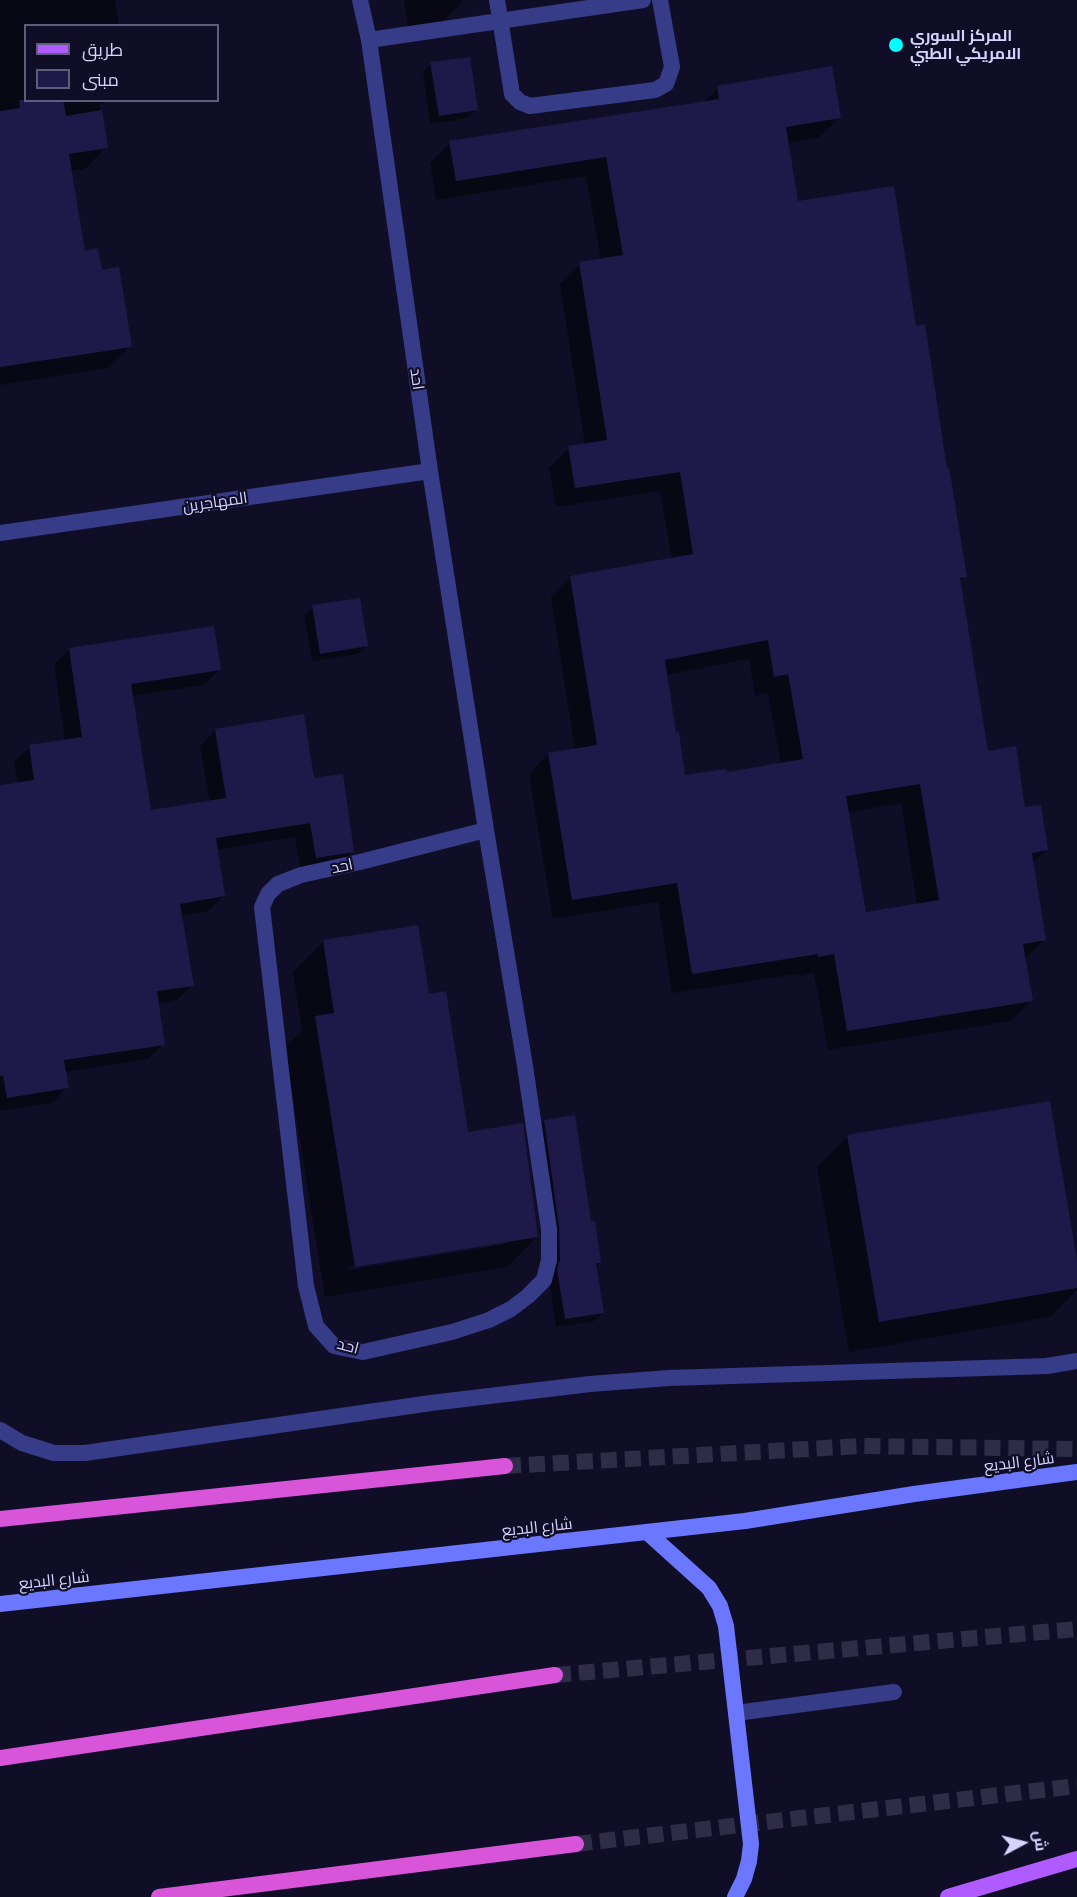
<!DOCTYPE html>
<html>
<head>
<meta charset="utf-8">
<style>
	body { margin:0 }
	#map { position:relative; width:1077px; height:1897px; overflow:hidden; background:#100e27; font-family:"Exo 2",Cairo,sans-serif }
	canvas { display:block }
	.legend { position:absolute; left:24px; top:24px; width:195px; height:78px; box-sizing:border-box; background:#100e27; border:2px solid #5f5d7d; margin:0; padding:8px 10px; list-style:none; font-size:18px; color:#d5d4ff }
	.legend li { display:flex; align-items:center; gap:12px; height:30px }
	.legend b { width:30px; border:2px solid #5f5d7d }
	.north { position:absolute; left:993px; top:1813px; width:60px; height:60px; -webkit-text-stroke:4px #100e27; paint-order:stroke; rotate:83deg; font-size:16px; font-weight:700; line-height:24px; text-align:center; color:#d5d4ff }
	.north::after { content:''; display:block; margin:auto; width:21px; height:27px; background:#d5d4ff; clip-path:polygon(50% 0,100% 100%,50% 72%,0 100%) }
</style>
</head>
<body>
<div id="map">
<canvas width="1077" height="1897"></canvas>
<ul class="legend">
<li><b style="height:8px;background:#b05bff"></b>طريق</li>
<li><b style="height:16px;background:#1e1949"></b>مبنى</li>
</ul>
<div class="north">ش</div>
</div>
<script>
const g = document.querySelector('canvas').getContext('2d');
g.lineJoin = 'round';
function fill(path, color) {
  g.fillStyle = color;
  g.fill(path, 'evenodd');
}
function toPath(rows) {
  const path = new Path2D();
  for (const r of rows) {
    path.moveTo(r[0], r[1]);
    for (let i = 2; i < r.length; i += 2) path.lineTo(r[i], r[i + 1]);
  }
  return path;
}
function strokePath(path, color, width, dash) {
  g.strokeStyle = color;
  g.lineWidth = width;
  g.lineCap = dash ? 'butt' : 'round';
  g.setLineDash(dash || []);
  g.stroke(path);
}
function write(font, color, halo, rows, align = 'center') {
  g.font = font + ' "Exo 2",Cairo,sans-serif';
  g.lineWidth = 4.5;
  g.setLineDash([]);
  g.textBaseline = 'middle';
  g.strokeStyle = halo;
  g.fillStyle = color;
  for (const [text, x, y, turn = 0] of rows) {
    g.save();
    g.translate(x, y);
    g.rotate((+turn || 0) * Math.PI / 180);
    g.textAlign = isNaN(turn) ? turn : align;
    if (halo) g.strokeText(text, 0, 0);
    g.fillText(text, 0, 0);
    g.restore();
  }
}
fill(toPath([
	[0,0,115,0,119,26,26,26,26,100,112,100,99,104,106,147,85,169,70,171,84,252,101,272,130,346,108,368,0,385],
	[404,0,461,0,461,3,443,22,408,28],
	[431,64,477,109,468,118,430,124,423,72],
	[718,88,839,118,819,138,787,143,797,202,915,328,946,469,965,576,960,582,987,752,1024,809,1047,849,1033,863,1045,939,1024,960,1031,1001,1011,1021,828,1050,814,973,799,976,798,974,672,993,658,902,553,919,529,774,548,754,575,750,551,597,571,577,672,560,660,491,556,507,549,468,569,448,585,445,560,284,580,264,601,260,586,176,436,200,430,163,450,143,703,103],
	[749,659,755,696,768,693,781,764,726,774,684,777,675,735,666,675],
	[901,803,917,905,865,914,848,812],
	[313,607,367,646,358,654,312,661,304,615],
	[70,649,219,670,204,685,131,696,150,812,210,802,200,746,216,730,313,780,352,851,337,867,301,872,295,837,216,850,223,896,208,911,181,916,192,985,177,1000,157,1004,163,1044,148,1059,65,1072,67,1087,52,1103,0,1111,0,786,18,784,14,762,30,747,65,741,54,664],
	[323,942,467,1134,537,1237,507,1267,325,1297,285,1047,302,1031,293,972],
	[505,1241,505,1244,348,1270,347,1267],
	[544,1121,590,1223,600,1262,595,1267,603,1313,594,1321,556,1327,549,1279,536,1130],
	[847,1137,1077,1269,1077,1290,1050,1317,849,1352,817,1167]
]), '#0007');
fill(toPath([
	[470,57,478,110,439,116,430,62],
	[832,66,841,118,786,127,798,201,894,186,916,326,925,324,947,468,949,467,967,577,960,578,988,751,1016,746,1025,807,1041,805,1048,850,1032,853,1046,940,1023,944,1033,1001,847,1031,834,954,818,957,818,954,692,974,677,883,572,900,548,753,597,745,570,576,693,554,680,472,575,488,568,446,607,440,579,262,623,255,606,157,456,181,449,141,719,99,717,86],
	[768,640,774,677,788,674,803,759,727,772,726,769,685,775,679,732,676,733,665,660],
	[920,784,939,900,866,912,846,796],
	[19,100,63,100,66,116,102,110,108,148,69,154,85,251,98,248,102,270,119,267,132,347,0,367,0,111,20,108],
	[360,598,368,646,320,654,312,605],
	[214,626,221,670,131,684,151,810,226,798,215,729,304,714,314,778,343,774,354,852,316,858,310,823,216,838,225,896,180,904,194,986,157,991,165,1045,64,1060,69,1088,7,1098,3,1076,0,1076,0,785,34,780,29,745,82,737,69,648],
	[418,925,429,994,446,991,468,1132,523,1123,538,1237,355,1267,315,1016,334,1013,323,940],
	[1050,1101,1077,1260,1077,1288,879,1322,847,1135],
	[575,1115,591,1221,595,1221,601,1263,596,1263,604,1313,565,1319,557,1269,560,1260,559,1227,544,1120]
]), '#1e1949');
strokePath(toPath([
	[505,1466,861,1446,1077,1449],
	[555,1675,1077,1629],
	[576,1844,1077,1786]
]), '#2e2c47', 16, [16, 8]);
strokePath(toPath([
	[497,0,512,94,520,102,530,106,655,90,666,84,672,67,660,0],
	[369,40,643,0],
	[736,1713,894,1692]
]), '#373c88', 16);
strokePath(toPath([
	[360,0,369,40,430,471,486,830,525,1066,549,1229,549,1260,544,1280,528,1296,511,1309,489,1320,452,1332,363,1352,334,1346,316,1326,306,1286,262,907,268,894,278,884,301,875,360,862,486,830],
	[0,533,430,471],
	[0,1430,22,1443,54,1453,85,1453,431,1403,590,1384,669,1378,1047,1366,1077,1361]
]), '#373c88', 16);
strokePath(toPath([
	[647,1532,709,1588,720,1606,726,1626,751,1844,749,1861,744,1879,735,1897],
	[0,1604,745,1521,914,1494,1077,1472]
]), '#6b77ff', 16);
strokePath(toPath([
	[948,1897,1077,1859]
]), '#b05bff', 16);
strokePath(toPath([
	[0,1519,505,1466],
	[0,1758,555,1675],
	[159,1897,576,1844]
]), '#d855da', 16);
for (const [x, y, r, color] of [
	[896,45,8,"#00fffe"]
]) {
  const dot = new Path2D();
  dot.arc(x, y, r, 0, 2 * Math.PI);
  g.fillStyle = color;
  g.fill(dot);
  strokePath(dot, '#100e27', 2);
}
write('bold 16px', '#d5d4ff', '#100e27', [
	["المركز السوري",910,36],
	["الامريكي الطبي",910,54]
], 'left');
write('16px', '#d5d4ff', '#100e27', [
	["احد",417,379,82],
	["المهاجرين",215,502,-8],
	["احد",342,866,-12],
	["احد",348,1346,15],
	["شارع البديع",1019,1462,-7],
	["شارع البديع",537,1527,-6],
	["شارع البديع",54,1580,-6]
]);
</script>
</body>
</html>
